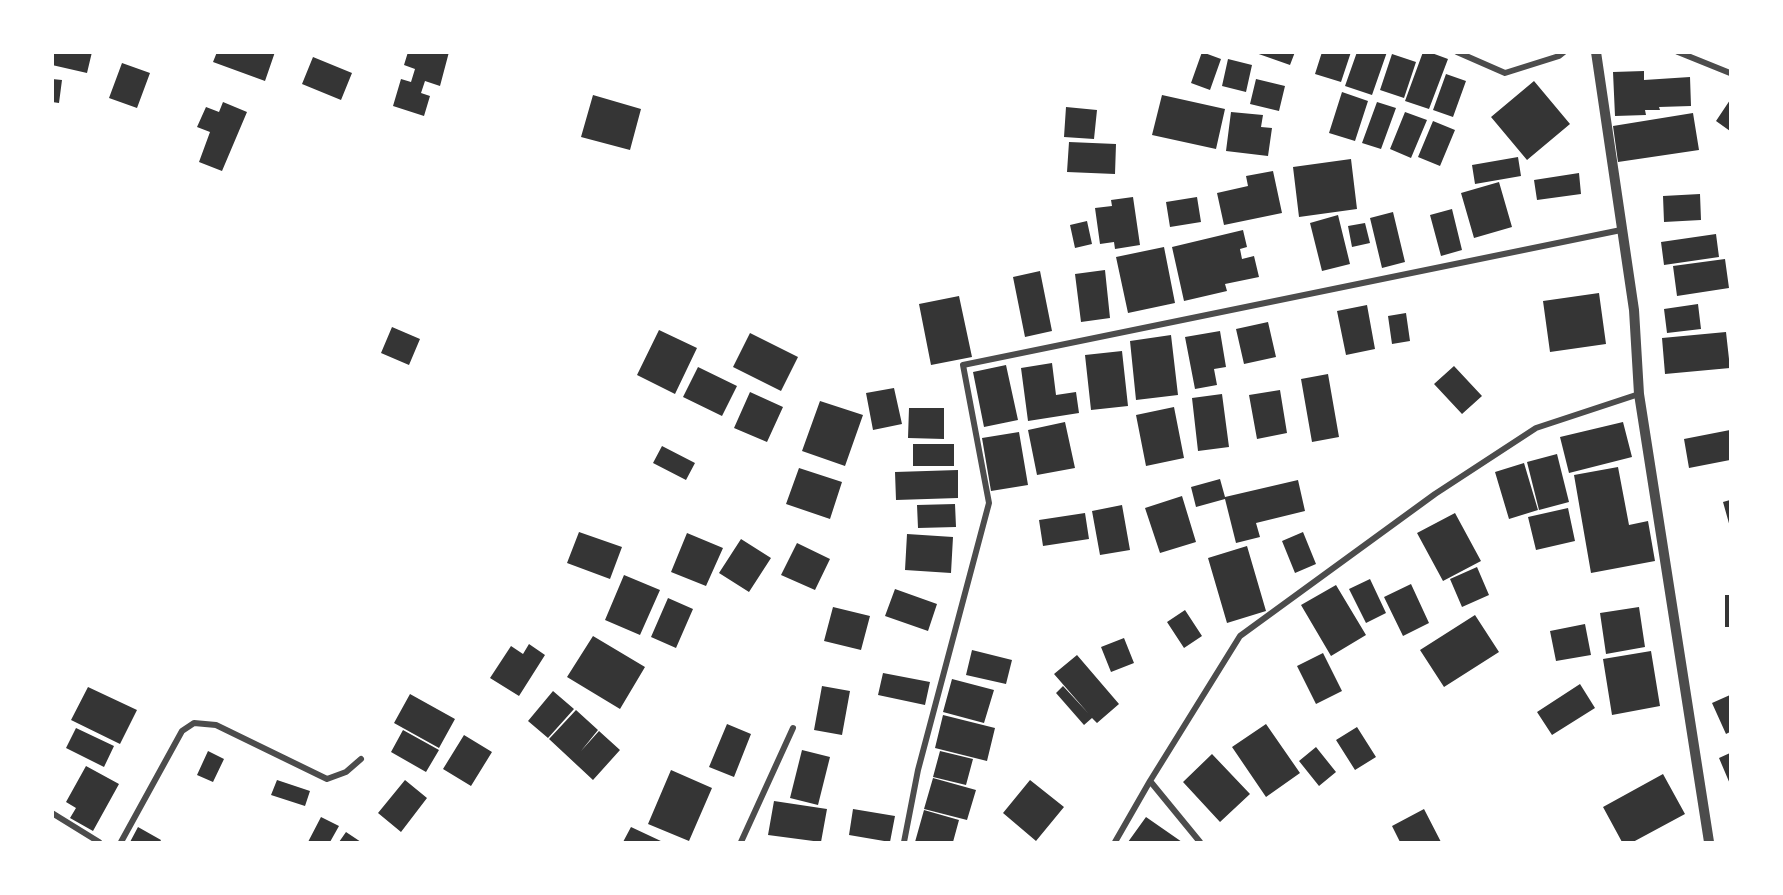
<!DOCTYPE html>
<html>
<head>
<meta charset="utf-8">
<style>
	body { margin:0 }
	#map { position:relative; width:1783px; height:895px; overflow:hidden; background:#fff; font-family:Inter,sans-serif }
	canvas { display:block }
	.frame { position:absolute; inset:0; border:54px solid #fff; pointer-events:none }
</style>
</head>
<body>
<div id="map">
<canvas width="1783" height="895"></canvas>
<div class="frame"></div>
</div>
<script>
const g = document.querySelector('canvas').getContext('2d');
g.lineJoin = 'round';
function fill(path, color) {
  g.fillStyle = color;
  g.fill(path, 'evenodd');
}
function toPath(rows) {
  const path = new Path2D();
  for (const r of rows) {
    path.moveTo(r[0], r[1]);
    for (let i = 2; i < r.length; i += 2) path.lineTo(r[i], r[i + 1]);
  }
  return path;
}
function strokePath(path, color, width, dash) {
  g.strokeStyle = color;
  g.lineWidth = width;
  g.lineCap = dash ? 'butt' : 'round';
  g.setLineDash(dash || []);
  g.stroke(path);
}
fill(toPath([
	[52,52,92,52,87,73,52,65],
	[217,52,275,52,265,81,213,62],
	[408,52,449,52,440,86,425,81,421,93,430,96,424,116,393,106,401,79,411,82,415,69,404,65],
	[1202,52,1221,59,1210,90,1191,83],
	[1253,52,1295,52,1290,65],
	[1322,52,1351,52,1341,82,1315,74],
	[1357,52,1387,52,1372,95,1345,86],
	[1423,52,1429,52,1448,59,1429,109,1405,101],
	[1392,54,1416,62,1404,98,1380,90],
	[313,57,352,73,341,100,302,84],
	[1228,59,1252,65,1246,92,1222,86],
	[122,63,150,73,137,108,109,98],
	[1644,71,1644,80,1690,77,1691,106,1659,107,1660,110,1645,110,1646,115,1615,116,1613,72],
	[1446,74,1466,81,1453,117,1433,110],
	[52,79,62,80,59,103,52,102],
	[1256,79,1285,86,1279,111,1250,104],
	[1534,81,1570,124,1527,160,1491,117],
	[1342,92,1368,101,1355,141,1329,133],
	[593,95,641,109,630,150,581,137],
	[1162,95,1225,109,1216,149,1152,135],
	[1730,100,1730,131,1716,121],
	[223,102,247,112,222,171,199,162,210,132,197,127,206,107,219,112],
	[1377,102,1396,108,1381,149,1362,143],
	[1066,107,1097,110,1094,139,1064,137],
	[1231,112,1263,115,1261,127,1272,128,1268,156,1226,151],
	[1405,112,1427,120,1411,158,1390,149],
	[1693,113,1699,150,1618,162,1613,126],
	[1433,121,1455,130,1440,166,1418,157],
	[1069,142,1116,144,1115,174,1067,172],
	[1518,157,1521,176,1475,184,1472,165],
	[1351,159,1357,209,1299,217,1293,167],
	[1273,171,1282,213,1224,225,1217,193,1248,186,1246,176],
	[1579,173,1581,194,1537,200,1534,180],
	[1499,182,1512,227,1474,238,1461,193],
	[1700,194,1701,220,1664,222,1663,196],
	[1133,197,1140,245,1115,249,1114,242,1100,244,1095,208,1112,206,1111,200],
	[1197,197,1201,222,1170,227,1166,202],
	[1452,209,1462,250,1441,256,1430,215],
	[1393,212,1405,262,1382,268,1370,218],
	[1338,215,1350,264,1322,271,1310,223],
	[1087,221,1092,244,1075,248,1070,225],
	[1365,223,1370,243,1352,247,1348,226],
	[1243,230,1247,247,1240,249,1242,259,1254,256,1259,277,1225,284,1227,291,1184,301,1172,247],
	[1716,234,1719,257,1664,265,1661,242],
	[1164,247,1175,303,1128,313,1116,257],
	[1725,259,1729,288,1677,296,1673,266],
	[1105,270,1110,318,1081,322,1075,274],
	[1040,271,1052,331,1025,337,1013,277],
	[1599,293,1606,344,1550,352,1543,301],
	[959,296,972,357,931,365,919,304],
	[1698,304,1701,329,1667,333,1664,309],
	[1367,305,1375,349,1346,355,1337,311],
	[1406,313,1410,341,1392,344,1388,316],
	[1268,322,1276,357,1244,364,1236,329],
	[392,327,420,339,409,365,381,353],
	[659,330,697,348,675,394,637,375],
	[1220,331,1226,367,1214,369,1217,385,1195,389,1185,337],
	[1726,332,1730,368,1665,374,1662,338],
	[750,333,798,357,781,391,733,367],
	[1171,335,1178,395,1136,400,1130,341],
	[1122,351,1128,406,1091,410,1085,355],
	[1052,363,1056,395,1076,392,1079,413,1028,421,1021,368],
	[1006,365,1018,420,984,427,973,372],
	[1454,366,1482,396,1462,414,1434,384],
	[698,367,737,386,722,416,683,397],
	[1328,374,1339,437,1312,442,1301,379],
	[894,388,902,424,873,430,866,393],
	[1280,390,1287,433,1257,439,1249,395],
	[750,392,783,407,767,442,734,428],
	[1222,394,1229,447,1198,451,1192,398],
	[820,401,863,415,845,466,802,451],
	[1174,407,1184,458,1146,466,1136,415],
	[909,408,944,408,944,439,908,438],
	[1065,422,1075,468,1037,475,1028,430],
	[1623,422,1632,457,1569,473,1560,437],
	[1730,430,1730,460,1689,468,1684,439],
	[1019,432,1028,485,991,491,982,438],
	[913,444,954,444,954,466,913,466],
	[662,446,695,463,686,480,653,463],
	[1557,454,1569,502,1539,510,1527,462],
	[1524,463,1538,510,1509,519,1495,472],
	[1618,467,1629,525,1648,521,1655,561,1591,573,1574,475],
	[799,468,842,482,830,519,786,504],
	[958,470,958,498,896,500,895,472],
	[1220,479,1225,497,1298,480,1305,511,1256,523,1260,537,1236,543,1225,499,1196,507,1191,487],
	[1182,496,1196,542,1160,553,1145,508],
	[1730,500,1730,527,1723,502],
	[955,504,956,527,918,528,917,505],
	[1122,505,1130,550,1100,555,1092,511],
	[1568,508,1575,541,1536,550,1528,517],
	[1085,513,1089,539,1043,546,1039,520],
	[1455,513,1481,561,1443,581,1417,533],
	[579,532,622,547,610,579,567,563],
	[1303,532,1316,564,1295,573,1282,541],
	[687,533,723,548,706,586,671,572],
	[907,534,953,537,951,573,905,570],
	[741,539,771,558,749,592,719,573],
	[797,543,830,559,815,590,781,575],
	[1247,546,1266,611,1227,623,1208,558],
	[1477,567,1489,595,1462,607,1450,579],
	[624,575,660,590,640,635,605,620],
	[1370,579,1386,613,1366,623,1349,589],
	[1411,584,1429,623,1403,636,1384,597],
	[1336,585,1366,635,1331,656,1301,605],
	[895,589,937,604,928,631,885,616],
	[1725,595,1730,595,1730,627,1725,627],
	[668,598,693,609,676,648,651,637],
	[833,607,870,616,861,650,824,641],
	[1639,607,1645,647,1606,654,1600,613],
	[1185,610,1202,636,1184,648,1167,622],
	[1475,615,1499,652,1444,687,1420,650],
	[1585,624,1591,655,1556,661,1550,631],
	[593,636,645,667,620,709,567,677],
	[1124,638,1134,663,1111,672,1101,647],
	[529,644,545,655,519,696,490,678,511,646,523,654],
	[972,650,1012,660,1006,684,966,675],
	[1651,651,1660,706,1612,715,1603,659],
	[1323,653,1342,691,1316,704,1297,666],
	[1077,655,1119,704,1097,723,1092,718,1084,725,1056,693,1063,686,1088,713,1054,674],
	[883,673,930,682,925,705,878,695],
	[952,679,994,690,984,723,943,712],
	[1580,684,1595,708,1552,735,1537,712],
	[822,686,850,691,842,735,814,730],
	[88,687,137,710,120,744,71,720],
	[553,691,574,709,548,738,528,721],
	[410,694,455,719,439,748,394,723],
	[1730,695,1730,732,1726,734,1712,703],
	[576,710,598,730,581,751,599,731,620,750,593,780,549,739],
	[943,715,995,728,987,761,935,748],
	[727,724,751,734,734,777,709,767],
	[1266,724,1300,773,1266,797,1232,747],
	[1357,727,1376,757,1355,770,1336,740],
	[76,728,114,746,104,767,66,748],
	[403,730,439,750,426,772,391,752],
	[464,735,492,752,471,786,443,769],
	[1316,747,1336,772,1319,786,1299,761],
	[802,750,830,757,818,805,790,798],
	[208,751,224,759,213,782,197,775],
	[940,751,973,759,966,785,933,777],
	[1730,753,1730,784,1719,758],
	[1212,754,1250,794,1220,822,1183,782],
	[86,766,119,784,93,831,70,818,76,808,66,802],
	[671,770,712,788,689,841,648,824],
	[1663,774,1685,814,1633,842,1622,842,1603,807],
	[933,778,976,790,967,820,924,809],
	[277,780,310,791,305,806,271,795],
	[405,780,427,798,401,832,378,813],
	[1030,780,1064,807,1036,841,1003,813],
	[774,801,827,809,821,842,768,835],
	[853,809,895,816,890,842,849,835],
	[1424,809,1441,842,1400,842,1392,826],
	[924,810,959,820,953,842,915,842],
	[321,817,339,826,330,842,308,842],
	[1146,817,1182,842,1128,842],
	[138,827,161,840,160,842,130,842],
	[631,827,663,842,623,842],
	[346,832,361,842,339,842]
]), '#353535');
strokePath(toPath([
	[1457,52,1505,73,1559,56,1564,52],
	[1678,52,1730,73],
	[1150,781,1200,842],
	[52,813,99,842],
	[121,842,182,731,194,723,216,725,327,779,346,772,361,759],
	[741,842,793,728],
	[904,842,918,770,989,503,963,365,1621,230],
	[1115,842,1150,781,1240,636,1435,494,1536,428,1639,394]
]), '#4c4c4c', 6);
strokePath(toPath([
	[1596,52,1634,310,1639,394,1709,842]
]), '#4c4c4c', 10);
</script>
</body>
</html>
